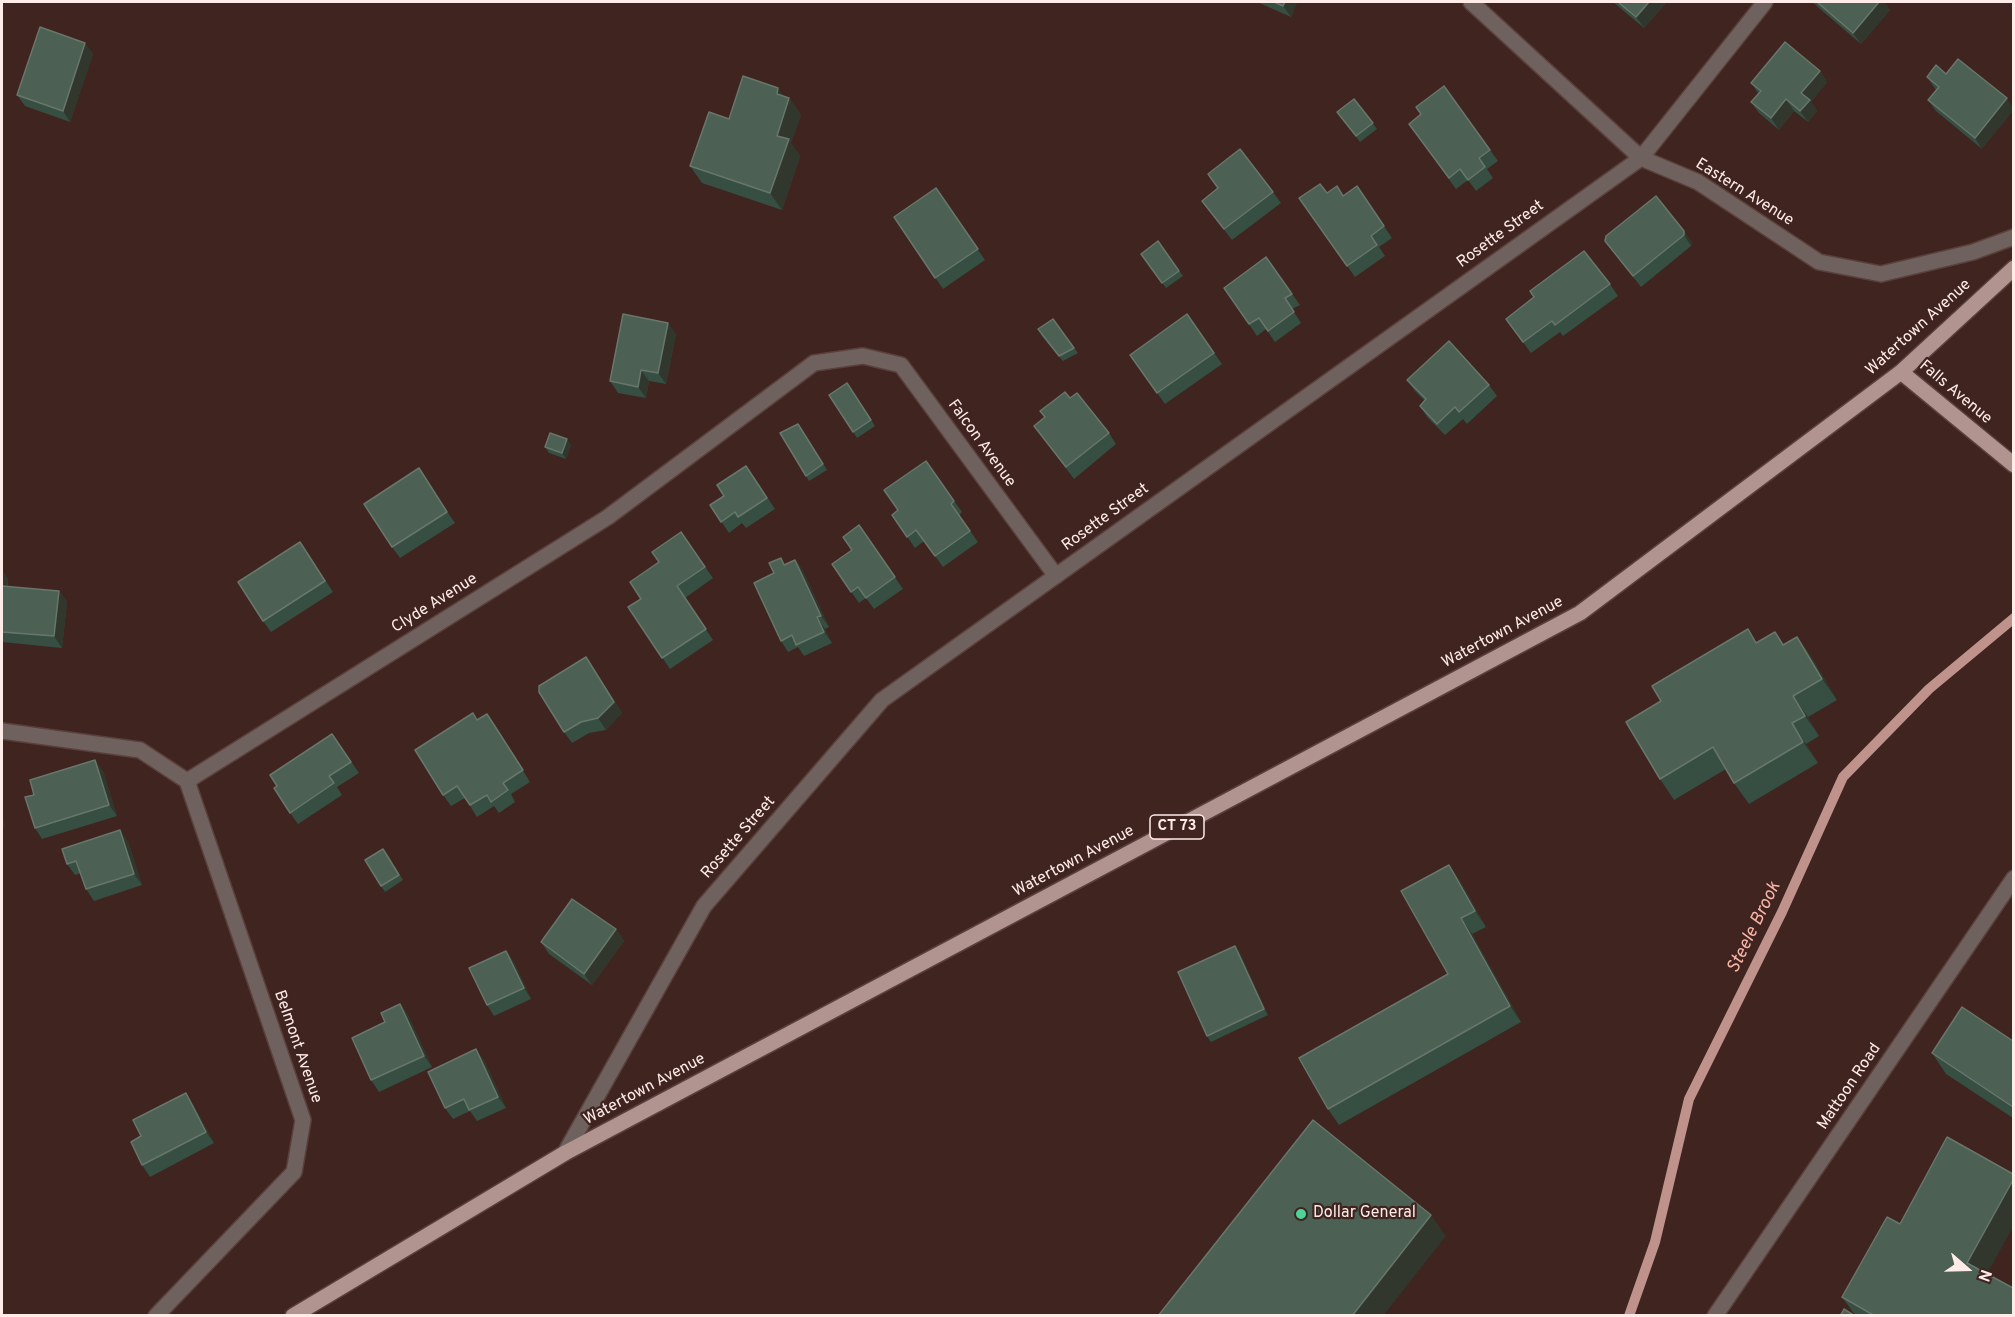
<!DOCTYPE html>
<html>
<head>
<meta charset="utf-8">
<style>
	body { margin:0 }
	#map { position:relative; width:2015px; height:1317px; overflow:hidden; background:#3f2420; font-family:Overpass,sans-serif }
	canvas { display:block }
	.frame { position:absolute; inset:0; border:3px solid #ffece9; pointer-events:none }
	.north { position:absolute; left:1937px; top:1239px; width:60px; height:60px; -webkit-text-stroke:4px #3f2420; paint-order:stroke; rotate:110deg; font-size:16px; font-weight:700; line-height:24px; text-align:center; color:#ffece9 }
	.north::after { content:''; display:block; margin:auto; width:21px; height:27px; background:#ffece9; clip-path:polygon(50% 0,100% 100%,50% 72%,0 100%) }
</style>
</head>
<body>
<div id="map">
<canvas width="2015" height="1317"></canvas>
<div class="frame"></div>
<div class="north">N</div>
</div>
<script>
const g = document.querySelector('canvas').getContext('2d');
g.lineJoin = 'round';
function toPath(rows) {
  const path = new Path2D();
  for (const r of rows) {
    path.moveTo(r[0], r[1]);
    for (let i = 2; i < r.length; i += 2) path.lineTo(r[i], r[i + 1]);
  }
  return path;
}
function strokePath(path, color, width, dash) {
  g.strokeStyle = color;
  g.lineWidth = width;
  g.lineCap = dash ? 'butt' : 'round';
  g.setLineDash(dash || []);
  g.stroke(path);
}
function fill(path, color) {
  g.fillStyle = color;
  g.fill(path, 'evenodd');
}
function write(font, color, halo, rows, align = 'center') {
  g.font = font + ' Overpass,sans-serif';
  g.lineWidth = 4.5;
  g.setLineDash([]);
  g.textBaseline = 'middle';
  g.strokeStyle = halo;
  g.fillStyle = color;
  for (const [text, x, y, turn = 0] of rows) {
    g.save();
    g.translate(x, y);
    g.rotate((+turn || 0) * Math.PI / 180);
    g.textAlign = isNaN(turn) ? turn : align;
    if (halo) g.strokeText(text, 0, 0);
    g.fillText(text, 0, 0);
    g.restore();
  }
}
strokePath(toPath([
	[1629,1316,1655,1242,1689,1099,1782,912,1843,777,1929,689,2014,618]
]), '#bf928b', 10);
const minor = toPath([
	[1471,2,1641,158,1698,182,1819,262,1881,274,1973,252,2014,237],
	[2,731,140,750,187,781,608,517,814,363,863,356,901,365,1056,576],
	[565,1153,704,906,882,700,1641,158,1765,2],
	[156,1316,294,1172,303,1120,187,781],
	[1715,1316,2014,878]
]);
const major = toPath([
	[1901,372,2014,465],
	[293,1316,565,1153,1580,613,1901,372,2014,268]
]);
strokePath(minor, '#5a403c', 18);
strokePath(major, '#5a403c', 18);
strokePath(minor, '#6f615e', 15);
strokePath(major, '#b1948f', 15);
fill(toPath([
	[1257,2,1297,2,1291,17],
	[1613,2,1667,2,1644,28],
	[1812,2,1884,2,1890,10,1861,44],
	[85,43,93,54,70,122,25,106,17,95],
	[1820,71,1827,82,1811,102,1817,111,1808,122,1794,111,1779,130,1759,113,1751,102,1758,93,1751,83],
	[1946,74,1982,149,1936,111,1928,100,1936,90,1927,77],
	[1444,86,1498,161,1487,169,1493,178,1476,191,1468,180,1456,189,1409,124,1421,114],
	[784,97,789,98,801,115,791,143,800,156,782,210,702,183,690,166,729,119],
	[1354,99,1377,129,1360,142,1337,112],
	[1208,174,1273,192,1281,203,1232,240,1202,201,1218,188],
	[1357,186,1392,238,1379,247,1385,256,1355,277,1299,198,1327,193,1343,196],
	[936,188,985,260,943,289,894,217],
	[1656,196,1692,242,1691,246,1641,287,1605,241],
	[1158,241,1183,276,1166,288,1141,254],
	[1266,257,1300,305,1292,309,1301,323,1275,342,1266,329,1257,336,1224,288],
	[1610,284,1618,296,1563,336,1560,332,1531,353,1506,319],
	[1187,314,1222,364,1165,404,1130,355],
	[1053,319,1078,353,1063,361,1041,335],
	[676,334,666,384,649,381,646,398,618,393,610,381],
	[1407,380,1489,385,1497,396,1467,424,1463,419,1445,435,1427,417,1420,406,1425,401,1415,391],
	[847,383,875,426,857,438,829,395],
	[1070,398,1109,433,1116,444,1074,479,1034,426,1045,417,1040,411],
	[798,424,827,470,809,481,806,476],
	[571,445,566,459,549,453,545,447],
	[926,461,962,512,959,515,978,542,943,567,924,541,915,548,892,515,898,510],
	[419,468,455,523,400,558,392,547],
	[754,477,775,509,746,528,742,523,729,533,710,505],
	[859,525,903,589,874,609,866,598,859,603,832,564,852,550],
	[681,532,713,578,685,598,713,640,670,669,628,607,641,599,659,562],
	[308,553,333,592,271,632,263,621],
	[795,560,803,571,829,627,825,629,832,643,804,656,798,647,788,652,781,641,774,573,785,565],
	[2,570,8,579,8,587,59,591,67,602,62,648,2,642],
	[1748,629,1757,643,1775,632,1784,645,1797,637,1812,658,1837,700,1808,717,1819,736,1806,744,1818,763,1749,804,1734,783,1726,769,1674,800,1660,779,1661,701],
	[594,669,622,713,606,730,589,733,572,743,564,732],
	[478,720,495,725,530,782,511,794,515,802,499,813,494,806,477,817,465,798,451,806,443,795],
	[332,734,359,773,337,787,342,795,298,824,290,813],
	[103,771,117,816,42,839,35,828],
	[128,841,142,885,94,901,86,889,81,873,75,875,67,864],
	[387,854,403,880,385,892,381,886],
	[1449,865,1460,881,1486,927,1472,934,1521,1022,1339,1125,1328,1109,1448,974],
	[616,929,624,941,592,985,549,954,541,942],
	[506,951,514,962,531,999,494,1016,487,1005],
	[1239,951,1268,1015,1211,1042,1207,1036],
	[400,1004,408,1015,432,1067,379,1092,371,1080,385,1022],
	[2013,1041,2013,1118,1946,1074,1932,1053],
	[484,1060,506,1108,477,1121,470,1111,453,1119,445,1108],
	[193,1104,214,1143,150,1177,142,1165,141,1136],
	[1987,1274,2013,1316,1840,1316,1855,1315,1842,1297]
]), '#364f42');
fill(toPath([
	[1285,2,1297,2,1291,17,1283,6],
	[1649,2,1667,2,1644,28,1636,17],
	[1879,2,1884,2,1890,10,1861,44,1853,33],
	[85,43,93,54,70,122,63,111],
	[1820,71,1827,82,1811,102,1817,111,1808,122,1800,111,1801,93],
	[778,88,788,102,789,98,801,115,791,143,800,156,782,210,770,193,777,136,777,94],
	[2007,98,2013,108,2013,111,1982,149,1975,138],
	[1786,99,1794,111,1779,130,1771,118],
	[1684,231,1692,242,1691,246,1684,235],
	[668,323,676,334,666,384,658,373],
	[641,370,649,381,646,398,638,387],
	[567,439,571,445,566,459,562,453],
	[419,468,427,479,455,523,447,512],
	[795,560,803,571,829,627,821,616],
	[2,570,8,579,7,597,2,590],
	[59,591,67,602,62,648,54,636],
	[817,617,825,629,832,643,824,632],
	[1797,637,1812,658,1837,700,1822,679],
	[586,657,622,713,606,730,598,718],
	[1793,696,1808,717,1819,736,1805,716],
	[1792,723,1806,744,1818,763,1803,742],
	[95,760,103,771,117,816,109,805],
	[2,806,2,807,5,829,2,824],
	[120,830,128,841,142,885,134,874],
	[1449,865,1460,881,1486,927,1475,911],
	[1461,918,1472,934,1521,1022,1510,1006],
	[616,929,624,941,592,985,584,974],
	[1235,946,1239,951,1268,1015,1264,1009],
	[506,951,514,962,531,999,524,988],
	[400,1004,408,1015,432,1067,424,1056],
	[476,1049,484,1060,506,1108,498,1097],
	[186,1093,193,1104,214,1143,206,1132],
	[2013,1180,2013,1227,1982,1283,1967,1263],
	[1431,1215,1446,1236,1383,1316,1352,1316]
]), '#31372d');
const building = toPath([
	[1274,2,1285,2,1283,6,1274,2],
	[1618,2,1649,2,1636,17,1618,2],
	[1817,2,1879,2,1853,33,1817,2],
	[40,27,85,43,63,111,17,95,40,27],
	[1785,42,1820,71,1801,93,1810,100,1800,111,1786,99,1771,118,1751,102,1761,91,1751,83,1785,42],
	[1958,59,2007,98,1975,138,1928,100,1939,87,1927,77,1936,65,1946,74,1958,59],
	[743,76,778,88,777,94,789,98,777,136,789,139,770,193,690,166,709,112,729,119,743,76],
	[1444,86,1490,150,1479,158,1485,167,1468,180,1460,169,1449,178,1409,124,1421,114,1416,107,1444,86],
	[1354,99,1373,123,1356,136,1337,112,1354,99],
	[1240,149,1273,192,1224,229,1202,201,1218,188,1208,174,1240,149],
	[1320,184,1327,193,1337,186,1343,196,1357,186,1384,226,1371,236,1377,245,1347,266,1299,198,1320,184],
	[936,188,978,249,935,278,894,217,936,188],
	[1656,196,1684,231,1684,235,1633,276,1605,241,1606,236,1656,196],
	[1158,241,1179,271,1162,283,1141,254,1158,241],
	[1584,251,1610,284,1555,325,1552,321,1523,342,1506,319,1534,297,1530,291,1584,251],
	[1266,257,1292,294,1285,298,1294,312,1268,331,1259,318,1249,324,1224,288,1266,257],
	[623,314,668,323,658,373,641,370,638,387,610,381,623,314],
	[1187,314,1214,353,1157,393,1130,355,1187,314],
	[1053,319,1074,348,1059,356,1038,329,1053,319],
	[1449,341,1489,385,1459,412,1455,407,1437,424,1420,406,1426,399,1407,380,1449,341],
	[847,383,871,420,853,432,829,395,847,383],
	[1065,392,1070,398,1077,393,1109,433,1066,467,1034,426,1045,417,1040,411,1065,392],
	[798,424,823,464,806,476,780,433,798,424],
	[550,433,567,439,562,453,545,447,550,433],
	[926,461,954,501,951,504,970,531,935,556,916,530,907,537,892,515,898,510,884,490,926,461],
	[746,466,767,498,738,517,735,512,721,522,710,505,724,496,717,485,746,466],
	[419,468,447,512,392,547,364,504,419,468],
	[859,525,895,577,866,598,858,587,851,592,832,564,852,550,843,537,859,525],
	[681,532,705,567,677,586,706,629,662,658,628,607,641,599,630,582,659,562,652,552,681,532],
	[300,542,325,581,263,621,238,582,300,542],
	[781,558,784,565,795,560,821,616,817,617,824,632,796,645,792,635,781,641,754,583,774,573,769,563,781,558],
	[2,586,59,591,54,636,2,632,2,586],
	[1748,629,1756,643,1775,632,1783,645,1797,637,1822,679,1793,696,1805,716,1792,723,1803,742,1734,783,1713,747,1660,779,1626,722,1661,701,1652,686,1748,629],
	[586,657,614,702,598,718,581,722,564,732,539,692,539,686,586,657],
	[473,713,477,720,487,714,523,770,503,783,508,790,491,802,487,795,470,805,457,786,443,795,415,750,473,713],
	[332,734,351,762,329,776,334,783,290,813,274,788,277,786,270,775,332,734],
	[95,760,109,805,35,828,25,797,34,795,30,780,95,760],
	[120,830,134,874,86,889,76,861,67,864,62,849,120,830],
	[383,849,399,875,381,886,365,860,383,849],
	[1449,865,1475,911,1461,918,1510,1006,1328,1109,1299,1058,1448,974,1401,891,1449,865],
	[572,899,616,929,584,974,541,942,572,899],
	[1235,946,1264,1009,1207,1036,1178,972,1235,946],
	[506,951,524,988,487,1005,469,968,506,951],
	[400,1004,424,1056,371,1080,352,1038,385,1022,381,1013,400,1004],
	[1962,1007,2013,1041,2013,1107,1932,1053,1962,1007],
	[476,1049,498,1097,469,1110,464,1099,445,1108,428,1072,476,1049],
	[186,1093,206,1132,142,1165,131,1142,141,1136,133,1120,186,1093],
	[1313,1120,1431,1215,1352,1316,1158,1316,1313,1120],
	[1947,1137,2013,1174,2013,1180,1967,1263,2013,1288,2013,1316,1875,1316,1842,1297,1887,1217,1900,1224,1947,1137],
	[1844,1309,1855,1316,1840,1316,1844,1309]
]);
fill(building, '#4c6054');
strokePath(building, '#68766b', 1.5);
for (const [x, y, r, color] of [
	[1301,1214,6,"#4cd49b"]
]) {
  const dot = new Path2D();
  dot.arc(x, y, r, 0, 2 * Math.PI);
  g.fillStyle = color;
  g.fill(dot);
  strokePath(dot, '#3f2420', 2);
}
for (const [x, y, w] of [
	[1177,827,54]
]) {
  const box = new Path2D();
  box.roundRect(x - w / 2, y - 12, w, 24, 4.5);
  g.fillStyle = '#3f2420';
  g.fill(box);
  strokePath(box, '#ffece9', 1.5);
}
write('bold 15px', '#ffece9', null, [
	["CT 73",1177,827]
]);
write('16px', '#ffece9', '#3f2420', [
	["Eastern Avenue",1744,193,32],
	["Rosette Street",1501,235,-36],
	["Watertown Avenue",1919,328,-42],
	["Falls Avenue",1955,393,40],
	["Falcon Avenue",981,444,54],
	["Rosette Street",1106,518,-36],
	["Clyde Avenue",435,604,-32],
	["Watertown Avenue",1503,633,-28],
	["Rosette Street",739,838,-49],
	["Watertown Avenue",1074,862,-28],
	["Belmont Avenue",297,1047,71],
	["Mattoon Road",1850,1087,-56],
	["Watertown Avenue",645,1090,-28]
]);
write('16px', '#ffece9', '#3f2420', [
	["Dollar General",1313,1214]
], 'left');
write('italic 18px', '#fbb5a9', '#3f2420', [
	["Steele Brook",1755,928,-64]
]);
</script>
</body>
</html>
